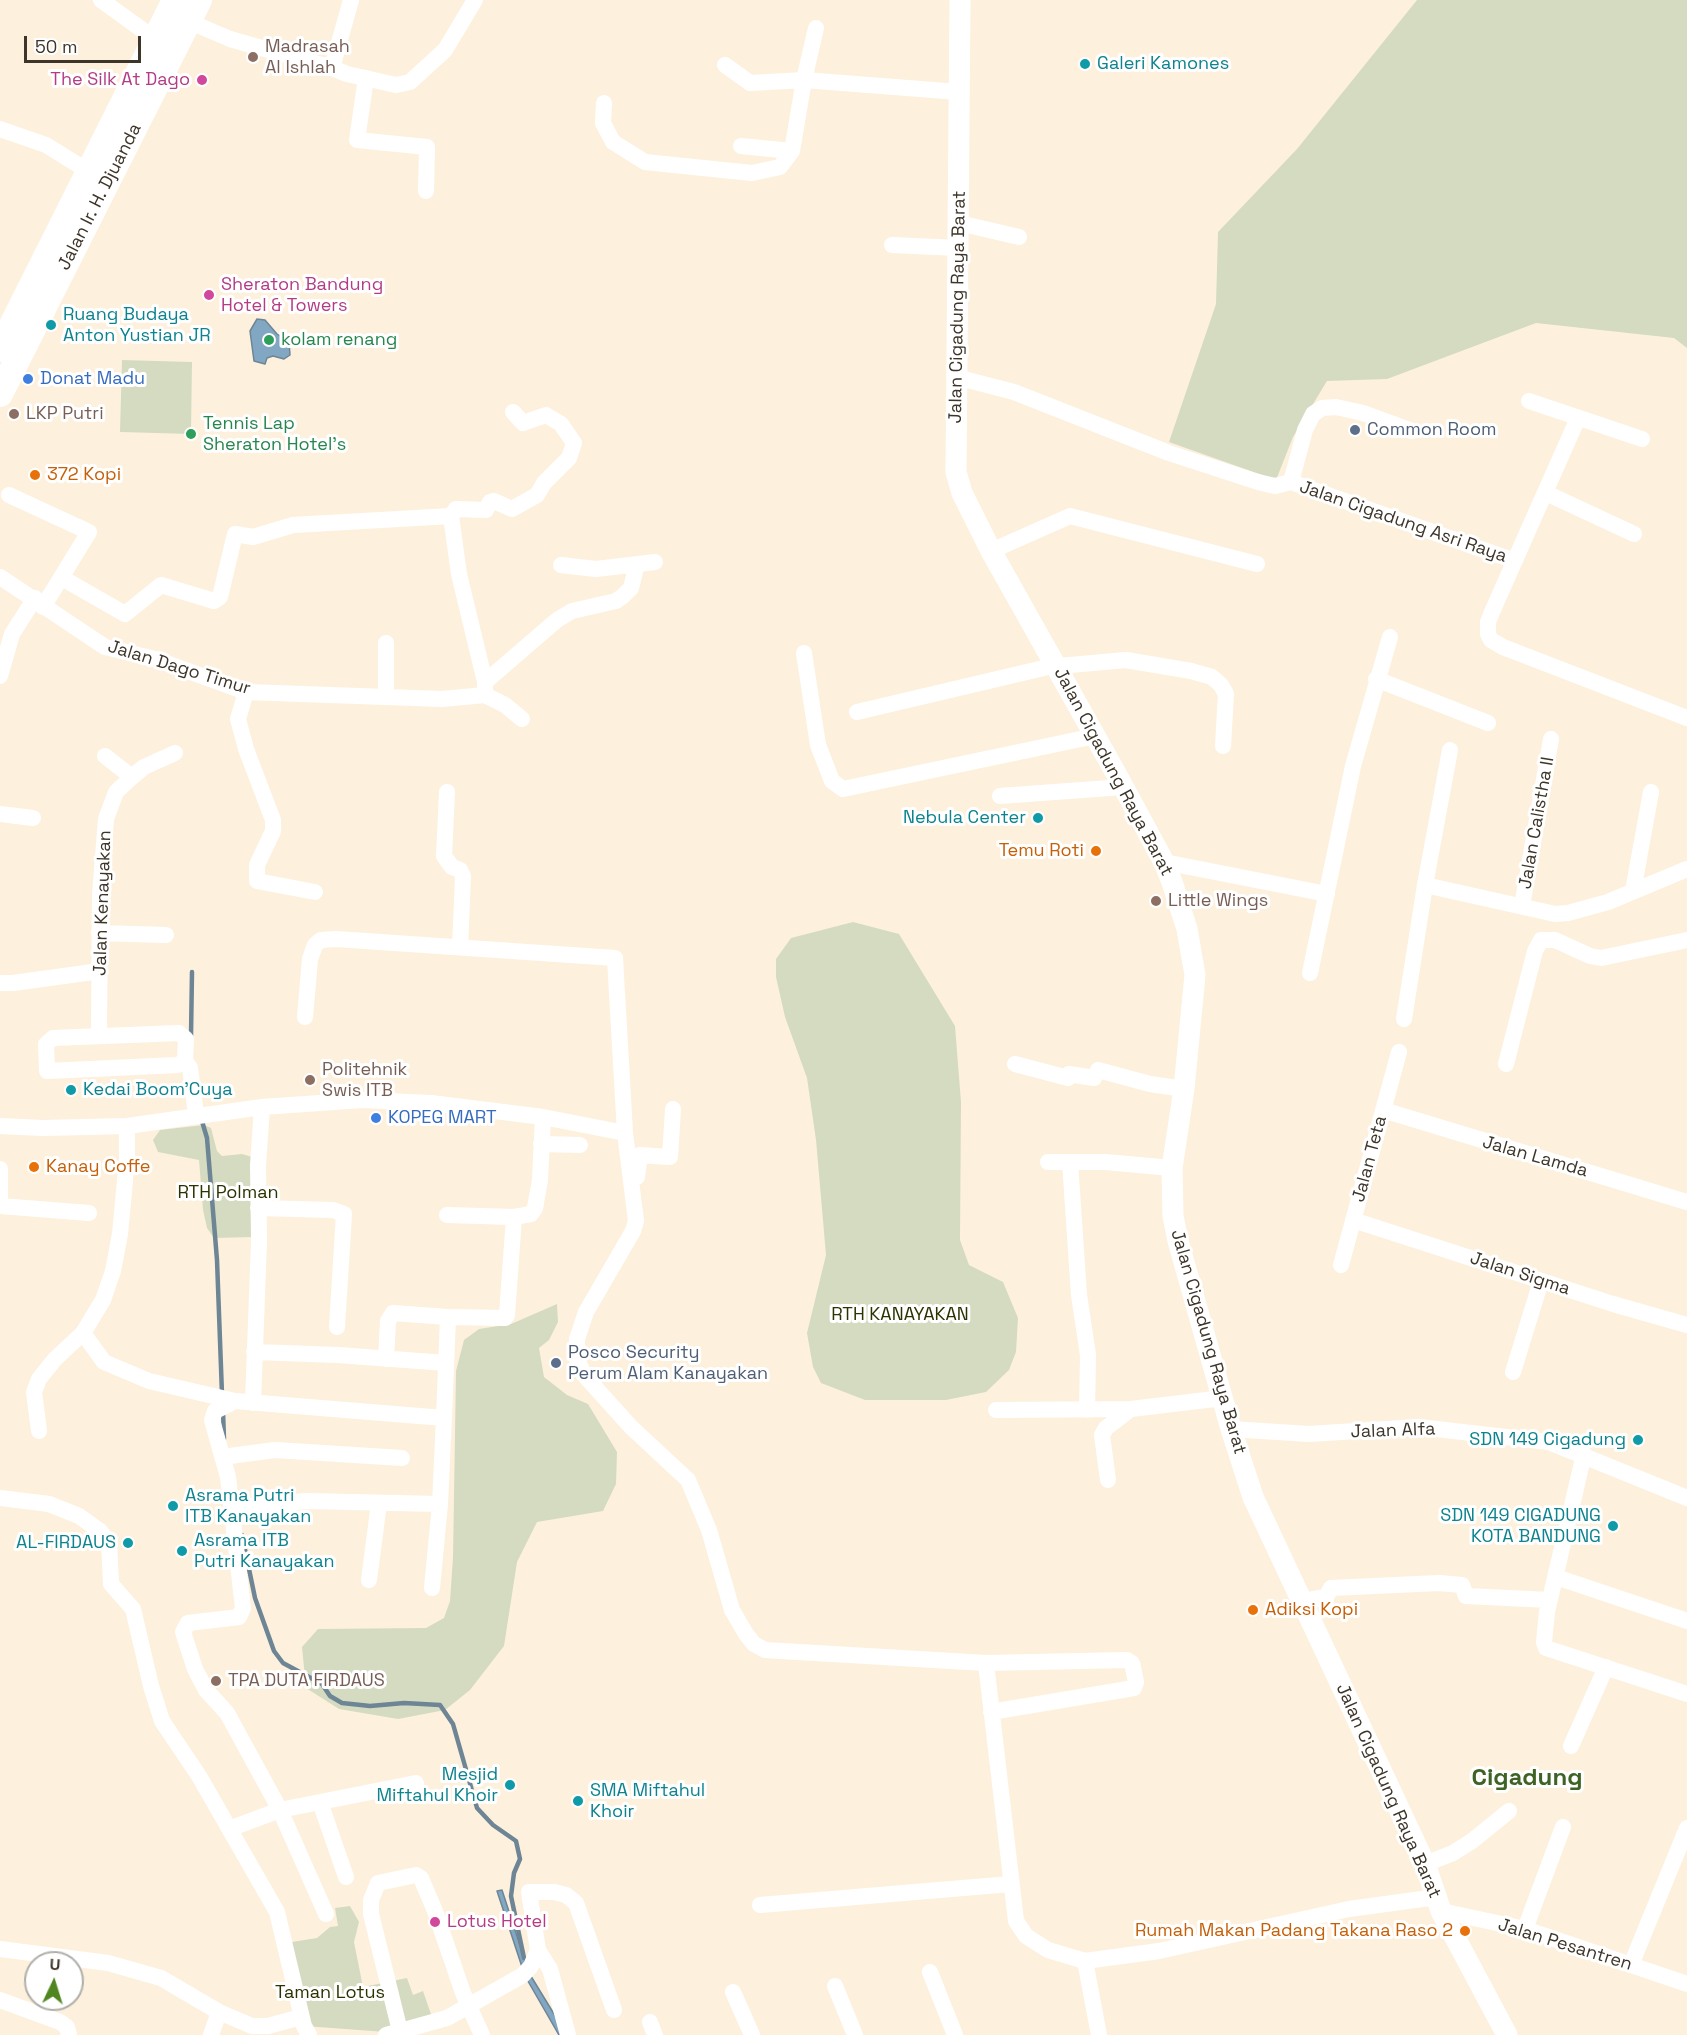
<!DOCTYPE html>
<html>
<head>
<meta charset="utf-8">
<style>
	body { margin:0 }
	#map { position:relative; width:1687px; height:2035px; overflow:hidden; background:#fdf1de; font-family:"Space Grotesk",sans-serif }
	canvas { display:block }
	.north { position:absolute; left:24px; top:1951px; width:60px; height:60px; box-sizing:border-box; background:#fff; border:2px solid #b1aea9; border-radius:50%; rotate:4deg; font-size:16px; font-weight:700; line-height:24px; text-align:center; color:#3d3529 }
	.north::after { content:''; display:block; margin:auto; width:21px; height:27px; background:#50861f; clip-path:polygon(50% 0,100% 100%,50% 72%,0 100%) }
	.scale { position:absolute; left:24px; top:36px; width:117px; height:27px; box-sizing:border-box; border:3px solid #3d3529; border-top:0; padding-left:8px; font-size:18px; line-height:21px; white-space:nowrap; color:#3d3529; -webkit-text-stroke:4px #fff; paint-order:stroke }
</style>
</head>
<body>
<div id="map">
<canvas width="1687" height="2035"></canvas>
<div class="north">U</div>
<div class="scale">50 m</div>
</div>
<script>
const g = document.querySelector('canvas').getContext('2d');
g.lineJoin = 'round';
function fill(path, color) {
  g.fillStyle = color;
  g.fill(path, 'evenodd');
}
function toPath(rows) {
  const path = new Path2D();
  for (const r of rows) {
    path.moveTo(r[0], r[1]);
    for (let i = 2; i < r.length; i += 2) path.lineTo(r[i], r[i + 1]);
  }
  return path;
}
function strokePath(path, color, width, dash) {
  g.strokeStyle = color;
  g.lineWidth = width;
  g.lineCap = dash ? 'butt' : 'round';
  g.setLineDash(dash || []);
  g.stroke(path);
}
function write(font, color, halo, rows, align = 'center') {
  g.font = font + ' "Space Grotesk",sans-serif';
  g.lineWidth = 6;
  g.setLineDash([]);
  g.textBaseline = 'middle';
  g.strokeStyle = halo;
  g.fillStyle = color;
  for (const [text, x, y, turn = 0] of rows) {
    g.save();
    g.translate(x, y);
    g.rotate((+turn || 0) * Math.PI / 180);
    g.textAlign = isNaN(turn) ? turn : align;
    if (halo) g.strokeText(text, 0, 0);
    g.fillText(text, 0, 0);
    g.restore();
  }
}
fill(toPath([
	[1417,0,1687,0,1687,348,1674,338,1536,323,1387,379,1327,381,1293,437,1276,480,1169,442,1216,304,1218,232,1297,149],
	[122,360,192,362,191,434,120,432],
	[853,922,899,934,955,1026,961,1102,960,1240,969,1265,1003,1282,1018,1318,1016,1352,1009,1370,986,1392,946,1400,865,1400,821,1383,813,1367,807,1333,826,1255,816,1140,807,1078,785,1017,776,977,776,959,791,938],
	[204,1125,211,1128,217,1151,222,1156,242,1154,252,1157,254,1237,214,1238,207,1228,203,1210,199,1160,158,1152,153,1140,160,1130],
	[557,1304,558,1322,549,1340,539,1348,544,1377,567,1395,588,1404,617,1452,616,1484,603,1511,537,1522,517,1562,504,1646,470,1690,445,1710,398,1719,339,1709,306,1688,302,1647,318,1629,426,1628,444,1618,450,1601,453,1557,456,1371,464,1340,479,1329,511,1324],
	[350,1906,359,1922,354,1942,363,1987,407,1978,413,1995,423,1991,432,2017,386,2032,304,2026,292,1942,317,1938,330,1927,338,1926,335,1908]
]), '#d4dbc1');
const water = toPath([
	[257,319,265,320,277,334,289,342,290,355,284,359,273,356,267,358,265,364,254,361,250,331,257,319],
	[502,1890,529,1973,562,2027,564,2035,559,2035,525,1976,497,1891,502,1890]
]);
fill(water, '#82a7c3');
strokePath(water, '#6d8595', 1.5);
strokePath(toPath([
	[191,1036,192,972],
	[201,1118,207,1138,217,1260,222,1394],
	[223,1411,224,1439],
	[242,1535,255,1598,274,1651,283,1663,322,1684,330,1696,342,1703,370,1706,404,1703,440,1705,453,1724,477,1808,493,1825,516,1841,520,1859,514,1873,511,1896,524,1958]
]), '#6d8595', 4.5);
strokePath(toPath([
	[101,0,155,39],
	[351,0,332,68,347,74,396,85,410,82,445,50,475,0],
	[188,21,230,39,332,68],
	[816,28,804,80,959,92],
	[366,78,357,140,427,147,426,191],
	[604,103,603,123,613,142,645,162,752,173,780,167,792,151,804,80,750,83,725,65],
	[0,129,46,145,96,176],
	[741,146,792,151],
	[959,223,1019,237],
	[892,245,959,248],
	[956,377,1014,392,1169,453,1258,482,1275,486,1291,482],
	[1529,401,1642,439],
	[1578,418,1492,612,1488,622,1488,634,1491,640,1503,647,1687,718],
	[1291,482,1515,561],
	[1291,482,1305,430,1313,414,1322,408,1336,407,1363,413,1412,431],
	[1546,493,1634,534],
	[9,495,89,532,43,607],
	[991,551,1070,516,1257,564],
	[561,565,596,569,655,562],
	[0,577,105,647,155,659,246,692,442,699,485,695],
	[62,578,125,614,161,585,214,601,220,597,235,534,253,537,293,525,451,516],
	[386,643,386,697],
	[804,653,818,745,832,781,843,789,1095,736],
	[0,676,12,634,35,598],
	[1376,679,1488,723],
	[485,682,557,620,572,611,616,601,623,596,631,588,637,564],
	[246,692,238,719,246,749,273,820,273,831,257,865,257,881,315,892],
	[485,695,485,682,459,574,451,516,456,509,486,510,490,502,494,501,512,509,537,495,544,483,569,458,574,443,561,424,546,415,523,423,513,412],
	[485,695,505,705,522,719],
	[857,712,1048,667,1126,660,1191,671,1212,677,1221,685,1226,694,1223,746],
	[132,777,144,767,175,753],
	[447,792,444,856,452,867,460,870,463,876,460,947],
	[1000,796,1123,787],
	[0,814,33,818],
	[1164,862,1327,894],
	[1425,885,1555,914,1568,913,1608,902,1687,869],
	[1633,891,1651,792],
	[1522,906,1551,739],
	[99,933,166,935],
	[1310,973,1353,766,1390,637],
	[0,983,13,983,100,971],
	[305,1017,310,959,315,945,321,940,336,939,615,958,625,1133],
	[1404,1019,1425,885,1450,750],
	[99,1036,100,895,106,819,116,792,132,777,105,756],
	[185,1061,178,1065,47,1071,46,1044,53,1038,179,1033,186,1039,185,1061,190,1068,196,1115],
	[1015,1064,1068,1078,1069,1074,1094,1078,1098,1070,1150,1084,1184,1089],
	[1506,1064,1535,951,1541,940,1555,940,1590,956,1601,958,1687,940],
	[1383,1110,1687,1202],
	[0,1126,43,1128,127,1126,262,1107,363,1100,431,1103,543,1117,625,1133,636,1221,633,1231,586,1312,577,1339,577,1359,584,1375,631,1427,688,1480,709,1530,732,1610,746,1634,754,1644,765,1650,986,1663,1127,1660,1132,1663,1136,1682,1134,1688,991,1712],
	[541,1144,580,1145],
	[1048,1162,1105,1162,1172,1168],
	[1070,1162,1079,1295,1088,1355,1087,1410],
	[0,1169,0,1204],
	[637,1177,640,1155,670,1157,673,1109],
	[0,1206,89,1213],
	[258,1208,333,1210,344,1214,337,1327],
	[447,1215,514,1217],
	[1353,1220,1613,1304,1687,1325],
	[1341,1265,1399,1052],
	[83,1333,104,1362,149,1381,235,1401],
	[254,1352,338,1355,446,1363],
	[386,1359,388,1321,393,1313,448,1317],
	[1513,1372,1541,1281],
	[253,1403,259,1241,258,1165,262,1107],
	[996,1410,1131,1409,1223,1398],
	[444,1418,448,1317,505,1318,507,1315,514,1217,531,1214,535,1208,540,1180,543,1117],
	[1231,1429,1309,1434,1419,1427,1549,1442,1687,1498],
	[39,1431,34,1392,39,1379,55,1359,83,1333,103,1300,113,1271,120,1234,127,1159,127,1126],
	[1584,1454,1547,1612,1544,1642,1546,1648,1687,1694],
	[222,1457,275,1450,402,1458],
	[1108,1480,1102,1435,1106,1428,1131,1409],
	[0,1498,49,1504,79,1516,100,1531,109,1542,111,1584,133,1609,151,1686,162,1721,199,1776,277,1912,304,2026,309,2035],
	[232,1508,306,1501,440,1504],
	[1556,1577,1687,1621],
	[369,1580,379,1503],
	[1302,1601,1326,1597,1331,1588,1439,1583,1462,1585,1466,1596,1550,1600],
	[986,1663,1016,1921,1026,1936,1048,1950,1085,1961,1159,1951,1349,1909,1437,1897],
	[1571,1746,1606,1667],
	[320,1802,346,1877],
	[237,1826,280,1810,416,1783],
	[1425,1864,1453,1853,1472,1841,1509,1811],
	[760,1905,1011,1884],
	[1441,1911,1525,1929,1687,1984],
	[326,1914,280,1810,227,1713,206,1690,195,1669,183,1632,188,1623,239,1617,243,1608,228,1477,212,1420,215,1411,235,1401,444,1418,440,1504,432,1588],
	[1525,1929,1563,1827],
	[0,1949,108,1963,161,1978,219,2012,252,2026,268,2026,301,2017],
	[538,1950,550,1969,568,2035],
	[1085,1961,1099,2035],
	[1631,1965,1687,1828],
	[930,1972,955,2035],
	[835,1986,855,2035],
	[733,1992,752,2035],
	[0,2000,60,2022,67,2027,69,2035],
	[650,2022,655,2035],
	[400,2031,371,1914,371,1900,378,1883,416,1875,421,1878,435,1911,463,1993,482,2035],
	[211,2035,219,2012],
	[386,2035,447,2018,523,1975,531,1966,538,1950,529,1892,554,1892,566,1895,576,1903,614,2010]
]), '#fff', 16);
strokePath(toPath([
	[960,0,956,472,962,493,991,551,1113,768,1164,862,1172,882,1187,929,1195,975,1184,1089,1172,1168,1173,1216,1178,1241,1231,1429,1253,1497,1425,1864,1441,1911,1507,2035]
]), '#fff', 21);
strokePath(toPath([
	[0,349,175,0],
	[0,394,199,0]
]), '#fff', 26);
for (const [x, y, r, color] of [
	[253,57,6,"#8d6e63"],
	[1085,64,6,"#0f9aa8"],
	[202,80,6,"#d1479c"],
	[209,295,6,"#d1479c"],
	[51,325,6,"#0f9aa8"],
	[269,340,6,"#2e9e5b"],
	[28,379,6,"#3f7fe0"],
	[14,414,6,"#8d6e63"],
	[1355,430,6,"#5c6f8a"],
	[191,434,6,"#2e9e5b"],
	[35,475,6,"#e8710a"],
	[1038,818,6,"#0f9aa8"],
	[1096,851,6,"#e8710a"],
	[1156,901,6,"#8d6e63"],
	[310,1080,6,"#8d6e63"],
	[71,1090,6,"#0f9aa8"],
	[376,1118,6,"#3f7fe0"],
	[34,1167,6,"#e8710a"],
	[556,1363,6,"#5c6f8a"],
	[1638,1440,6,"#0f9aa8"],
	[173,1506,6,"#0f9aa8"],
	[1613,1526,6,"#0f9aa8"],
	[128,1543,6,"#0f9aa8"],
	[182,1551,6,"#0f9aa8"],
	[1253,1610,6,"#e8710a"],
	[216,1681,6,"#8d6e63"],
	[510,1785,6,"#0f9aa8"],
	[578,1801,6,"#0f9aa8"],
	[435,1922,6,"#d1479c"],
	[1465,1931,6,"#e8710a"]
]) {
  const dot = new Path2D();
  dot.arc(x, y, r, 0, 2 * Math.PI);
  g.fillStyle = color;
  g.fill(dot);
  strokePath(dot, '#fff', 2);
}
write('18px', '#785e54', '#fff', [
	["Madrasah",265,47],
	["Al Ishlah",265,68],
	["LKP Putri",26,414],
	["Little Wings",1168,901],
	["Politehnik",322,1070],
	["Swis ITB",322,1091],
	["TPA DUTA FIRDAUS",228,1681]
], 'left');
write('18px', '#0d838f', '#fff', [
	["Galeri Kamones",1097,64],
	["Ruang Budaya",63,315],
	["Anton Yustian JR",63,336],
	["Nebula Center",1026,818,"right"],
	["Kedai Boom'Cuya",83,1090],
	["SDN 149 Cigadung",1626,1440,"right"],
	["Asrama Putri",185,1496],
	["ITB Kanayakan",185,1517],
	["SDN 149 CIGADUNG",1601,1516,"right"],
	["KOTA BANDUNG",1601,1537,"right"],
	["Asrama ITB",194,1541],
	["Putri Kanayakan",194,1562],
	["AL-FIRDAUS",116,1543,"right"],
	["Mesjid",498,1775,"right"],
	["Miftahul Khoir",498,1796,"right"],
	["SMA Miftahul",590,1791],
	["Khoir",590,1812]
], 'left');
write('18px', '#b23c85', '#fff', [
	["The Silk At Dago",190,80,"right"],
	["Sheraton Bandung",221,285],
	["Hotel & Towers",221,306],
	["Lotus Hotel",447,1922]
], 'left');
write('18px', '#3d3529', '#fff', [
	["Jalan Ir. H. Djuanda",100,197,-63],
	["Jalan Cigadung Raya Barat",958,307,-89],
	["Jalan Cigadung Asri Raya",1403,522,19],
	["Jalan Dago Timur",179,668,17],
	["Jalan Cigadung Raya Barat",1113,772,62],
	["Jalan Calistha II",1537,823,-80],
	["Jalan Kenayakan",103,903,-88],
	["Jalan Lamda",1535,1157,16],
	["Jalan Teta",1370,1159,-75],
	["Jalan Sigma",1520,1274,18],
	["Jalan Cigadung Raya Barat",1208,1342,74],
	["Jalan Alfa",1393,1431,-2],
	["Jalan Cigadung Raya Barat",1388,1791,66],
	["Jalan Pesantren",1565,1945,17]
]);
write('18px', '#27864d', '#fff', [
	["kolam renang",281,340],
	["Tennis Lap",203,424],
	["Sheraton Hotel's",203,445]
], 'left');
write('18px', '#366cbe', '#fff', [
	["Donat Madu",40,379],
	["KOPEG MART",388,1118]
], 'left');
write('18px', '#4e5e75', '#fff', [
	["Common Room",1367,430],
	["Posco Security",568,1353],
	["Perum Alam Kanayakan",568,1374]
], 'left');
write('18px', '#c56008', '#fff', [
	["372 Kopi",47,475],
	["Temu Roti",1084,851,"right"],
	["Kanay Coffe",46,1167],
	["Adiksi Kopi",1265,1610],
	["Rumah Makan Padang Takana Raso 2",1453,1931,"right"]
], 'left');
write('18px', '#2b3301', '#fff', [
	["RTH Polman",228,1193],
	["RTH KANAYAKAN",900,1315],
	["Taman Lotus",330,1993]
]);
write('bold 24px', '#3f6324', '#fff', [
	["Cigadung",1527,1778]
]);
</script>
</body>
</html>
